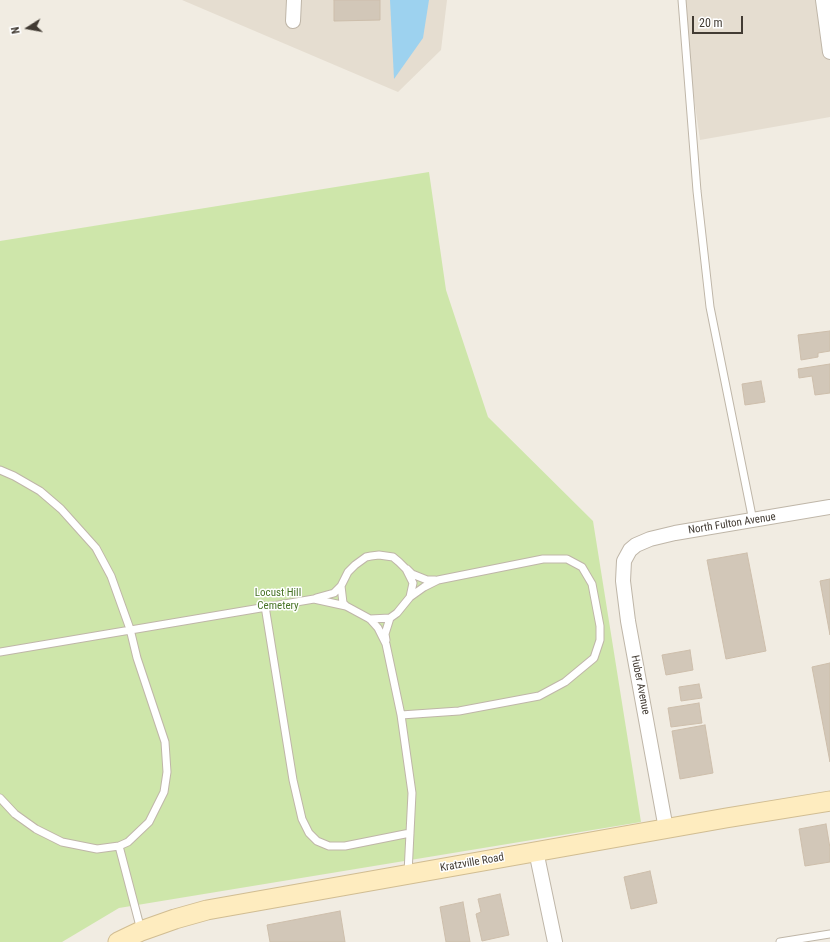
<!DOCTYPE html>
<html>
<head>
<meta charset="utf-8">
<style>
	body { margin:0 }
	#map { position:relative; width:830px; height:942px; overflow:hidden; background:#f1ece2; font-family:"Roboto Condensed",sans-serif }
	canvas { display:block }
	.north { position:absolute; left:8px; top:8px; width:40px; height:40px; -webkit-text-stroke:3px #fff; paint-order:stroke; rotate:259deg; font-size:11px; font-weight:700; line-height:16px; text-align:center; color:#423b33 }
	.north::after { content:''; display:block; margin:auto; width:14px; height:18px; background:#423b33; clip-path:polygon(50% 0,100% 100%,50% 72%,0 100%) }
	.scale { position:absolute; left:692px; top:16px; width:51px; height:18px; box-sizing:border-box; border:2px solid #423b33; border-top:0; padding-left:5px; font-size:12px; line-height:14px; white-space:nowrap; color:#423b33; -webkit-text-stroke:3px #fff; paint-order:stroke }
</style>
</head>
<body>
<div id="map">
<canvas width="830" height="942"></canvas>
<div class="north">N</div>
<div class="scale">20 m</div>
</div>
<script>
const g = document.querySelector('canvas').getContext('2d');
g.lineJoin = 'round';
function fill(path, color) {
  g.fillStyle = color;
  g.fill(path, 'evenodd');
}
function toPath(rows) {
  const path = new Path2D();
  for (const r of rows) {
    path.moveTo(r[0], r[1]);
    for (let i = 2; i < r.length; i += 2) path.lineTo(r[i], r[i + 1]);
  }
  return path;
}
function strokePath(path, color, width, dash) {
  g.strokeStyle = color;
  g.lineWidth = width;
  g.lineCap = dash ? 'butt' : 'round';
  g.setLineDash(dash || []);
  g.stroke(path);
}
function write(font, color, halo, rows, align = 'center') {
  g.font = font + ' "Roboto Condensed",sans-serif';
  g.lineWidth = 3;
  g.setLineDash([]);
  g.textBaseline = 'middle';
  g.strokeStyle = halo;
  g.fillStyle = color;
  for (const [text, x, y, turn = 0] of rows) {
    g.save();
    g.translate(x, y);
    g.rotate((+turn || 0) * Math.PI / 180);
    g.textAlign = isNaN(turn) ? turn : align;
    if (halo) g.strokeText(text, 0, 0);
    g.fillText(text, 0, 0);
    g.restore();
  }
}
fill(toPath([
	[182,0,447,0,441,50,398,92],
	[680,0,830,0,830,117,700,140]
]), '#e5ddd0');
fill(toPath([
	[429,172,446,290,488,417,593,521,641,822,119,908,62,942,0,942,0,241]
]), '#cee6aa');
fill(toPath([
	[390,0,429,0,423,38,394,79]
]), '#9dd2ef');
const building = toPath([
	[334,0,380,0,380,20,334,21,334,0],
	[830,331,830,351,818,353,818,357,801,360,798,335,830,331],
	[830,364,830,393,815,395,812,376,799,378,798,369,830,364],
	[761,381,765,402,745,405,742,384,761,381],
	[747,553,766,651,726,659,707,560,747,553],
	[830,579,830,635,820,581,830,579],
	[690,650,693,670,666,675,662,655,690,650],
	[830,663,830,762,812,667,830,663],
	[699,684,702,698,681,701,679,687,699,684],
	[699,703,702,723,671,727,668,708,699,703],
	[705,725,713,773,680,779,672,731,705,725],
	[826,824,830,848,830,862,805,866,799,829,826,824],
	[650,871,657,903,631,909,624,877,650,871],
	[500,894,509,935,482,941,476,914,481,912,478,899,500,894],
	[463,902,470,942,446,942,440,907,463,902],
	[340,911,345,942,270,942,267,925,340,911]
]);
fill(building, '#d2c7b8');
strokePath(building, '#cdbeab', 1);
const service = toPath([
	[682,0,697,191,710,307,753,521],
	[0,470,14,476,40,491,61,509,96,548,111,576,130,629,137,658,165,742,167,772,164,792,149,822,128,842,119,846,97,849,62,842,36,829,15,814,0,798],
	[407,569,412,574,427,580,435,580],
	[316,598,334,593,341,586],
	[265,606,293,780,302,819,309,833,317,841,329,846,345,846,410,833],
	[346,606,343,603,341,586,348,572,355,565,366,557,371,556,379,555,393,557,399,562,406,569,413,583,410,597,397,613,390,618,370,619],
	[386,640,385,634,390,618],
	[0,652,314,599,346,606,370,619,378,628,386,644,401,715,412,793,408,873],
	[401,715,459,711,539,696,565,682,594,658,600,640,600,626,592,584,582,567,567,559,543,559,438,580,424,587,410,597],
	[119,846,141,930],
	[780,942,830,934]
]);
const minor = toPath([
	[823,0,830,52],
	[293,21,294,0],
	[666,829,628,621,623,581,624,561,630,550,636,545,650,539,675,533,830,507],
	[536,851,555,942]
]);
const secondary = toPath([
	[118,942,141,931,175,919,207,910,726,818,830,801]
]);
strokePath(service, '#bfb6a8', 9);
strokePath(minor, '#bfb6a8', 16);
strokePath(secondary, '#d1bd92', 21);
strokePath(service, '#fff', 7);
strokePath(minor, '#fff', 14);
strokePath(secondary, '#feecbf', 19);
write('11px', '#423b33', '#fff', [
	["North Fulton Avenue",732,524,-9],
	["Huber Avenue",640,685,79],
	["Kratzville Road",472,863,-10]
]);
write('11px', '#487327', '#fff', [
	["Locust Hill",278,593],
	["Cemetery",278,606]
]);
</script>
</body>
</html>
